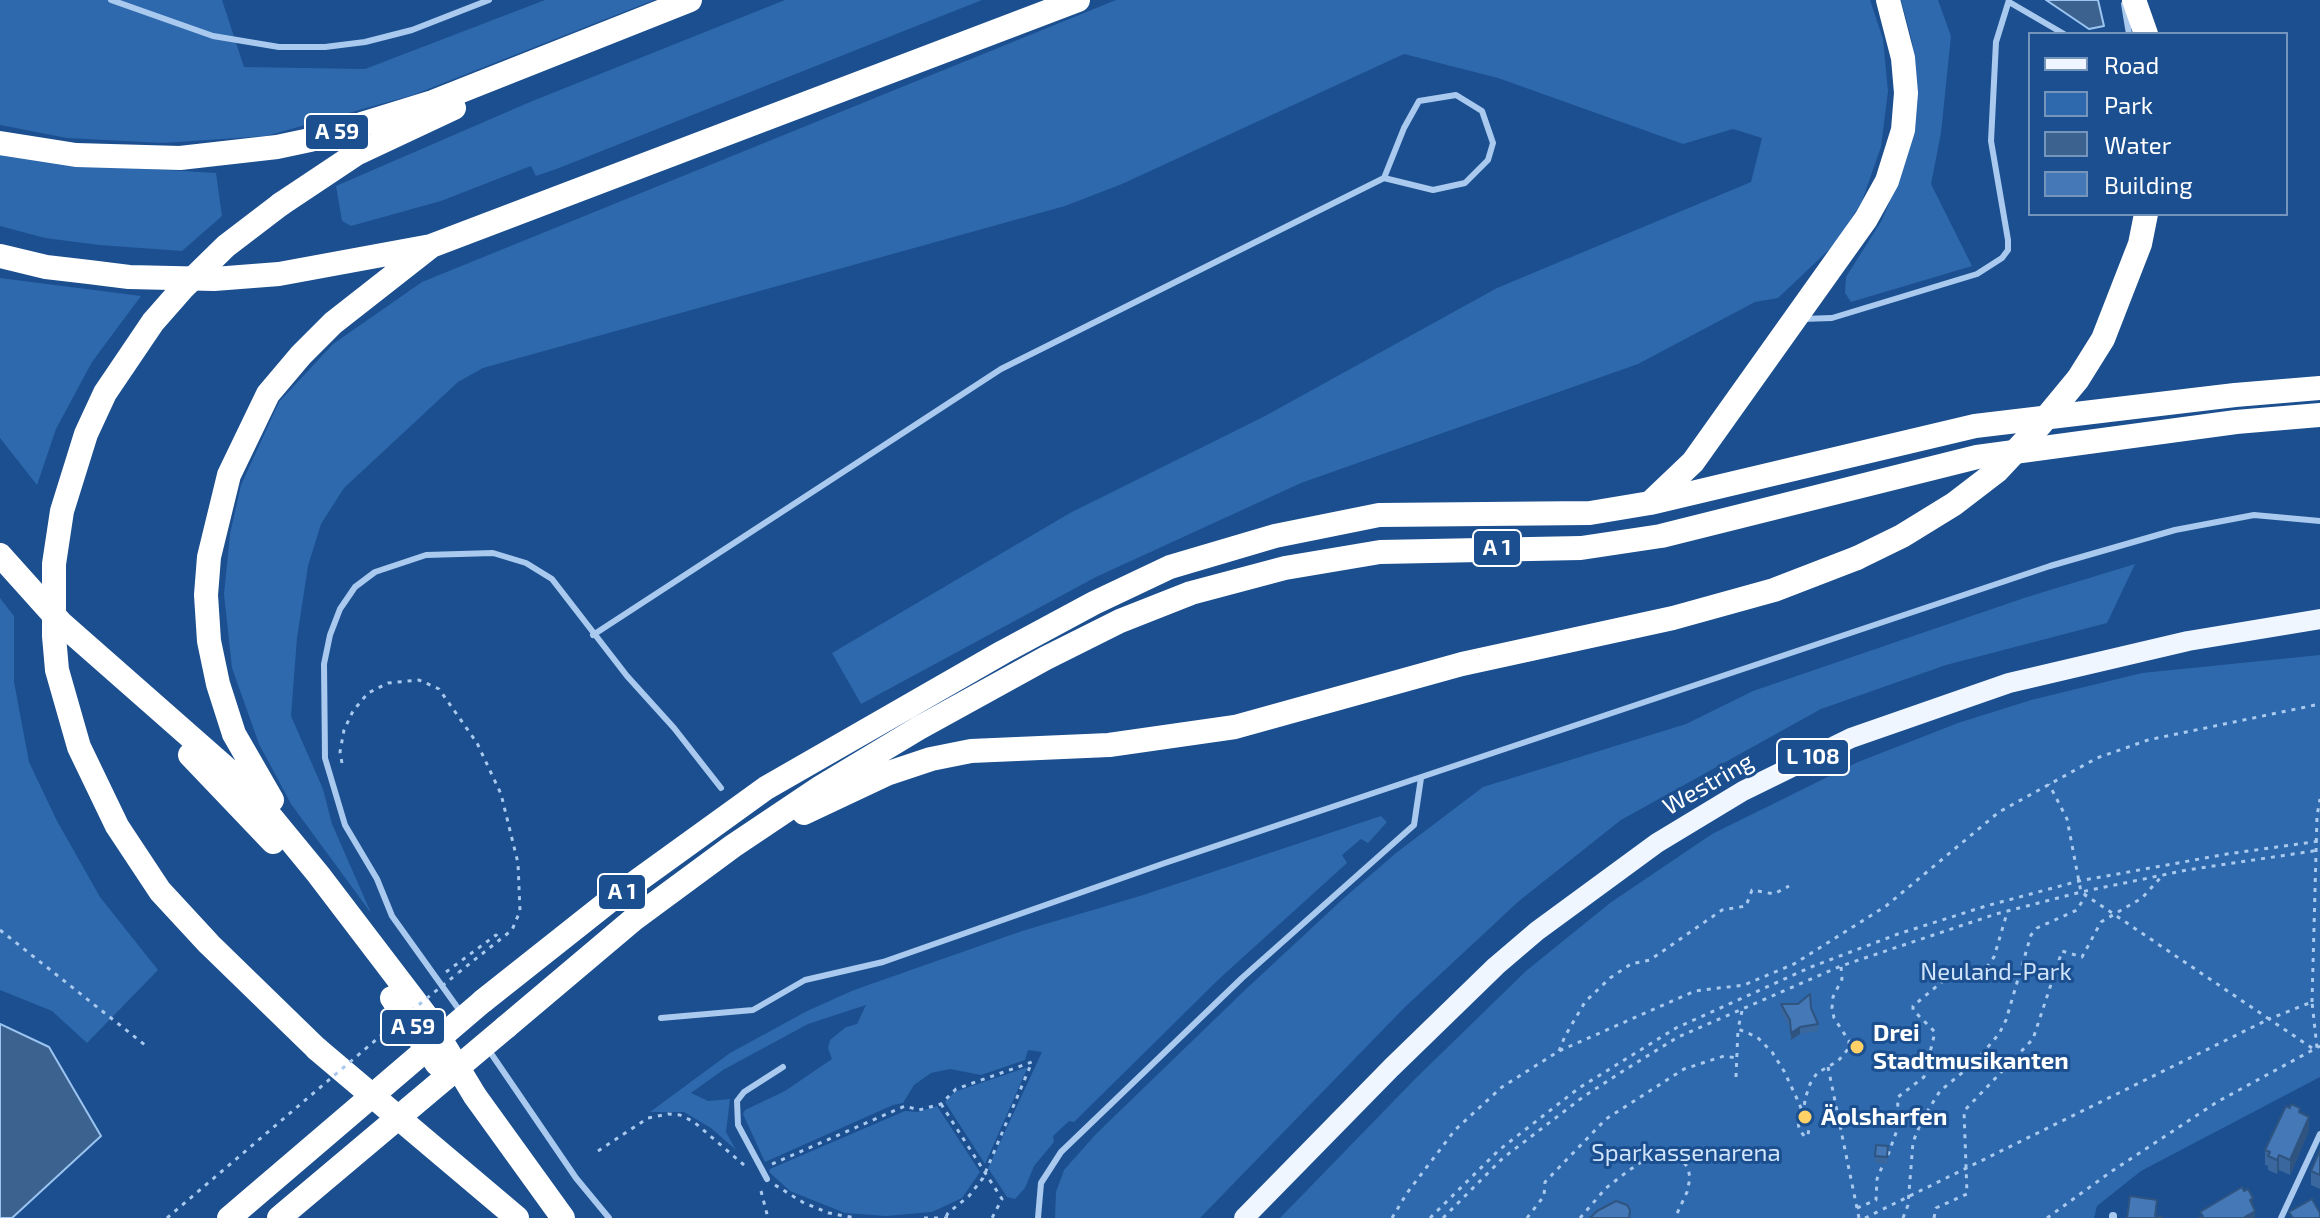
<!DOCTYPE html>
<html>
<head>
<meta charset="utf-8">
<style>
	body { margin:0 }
	#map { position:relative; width:2320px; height:1218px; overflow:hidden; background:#1b4f8f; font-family:"Exo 2",sans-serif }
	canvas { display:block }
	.legend { position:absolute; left:2028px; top:32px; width:260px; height:184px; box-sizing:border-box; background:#1b4f8f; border:2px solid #7695bc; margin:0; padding:10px 14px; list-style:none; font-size:24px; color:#fff }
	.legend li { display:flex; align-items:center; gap:16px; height:40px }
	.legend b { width:40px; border:2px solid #7695bc }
</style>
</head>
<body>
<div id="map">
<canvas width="2320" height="1218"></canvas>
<ul class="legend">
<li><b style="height:10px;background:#f0f6ff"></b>Road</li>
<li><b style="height:22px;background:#2e69ad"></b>Park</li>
<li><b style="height:22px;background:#3c6290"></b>Water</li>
<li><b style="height:22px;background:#4478b7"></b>Building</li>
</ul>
</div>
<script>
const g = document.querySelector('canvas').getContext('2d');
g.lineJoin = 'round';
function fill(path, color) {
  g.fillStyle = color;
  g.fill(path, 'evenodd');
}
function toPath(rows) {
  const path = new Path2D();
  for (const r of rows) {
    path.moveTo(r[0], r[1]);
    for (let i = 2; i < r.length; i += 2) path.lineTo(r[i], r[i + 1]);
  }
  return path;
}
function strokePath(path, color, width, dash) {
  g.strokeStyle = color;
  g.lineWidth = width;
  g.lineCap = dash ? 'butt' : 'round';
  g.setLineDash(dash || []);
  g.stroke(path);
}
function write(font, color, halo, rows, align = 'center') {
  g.font = font + ' "Exo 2",sans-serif';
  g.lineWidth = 6;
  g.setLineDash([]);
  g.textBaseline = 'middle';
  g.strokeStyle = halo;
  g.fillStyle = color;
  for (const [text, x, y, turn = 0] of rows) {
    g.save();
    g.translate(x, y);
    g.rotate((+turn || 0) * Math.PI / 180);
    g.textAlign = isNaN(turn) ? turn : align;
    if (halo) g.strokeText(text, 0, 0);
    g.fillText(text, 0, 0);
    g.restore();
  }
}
fill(toPath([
	[0,0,222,0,244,67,365,69,545,0,654,0,413,95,266,136,163,143,67,138,0,125],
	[785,0,982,0,559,168,536,176,531,166,441,201,351,226,342,221,336,186,530,102],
	[1116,0,1870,0,1883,39,1888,91,1881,147,1862,201,1837,242,1778,298,1755,302,1638,364,1301,483,1096,577,861,704,832,653,1070,513,1265,416,1497,288,1751,182,1762,138,1733,129,1683,144,1498,78,1404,54,1122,184,1065,206,483,368,458,382,344,488,321,524,308,566,297,638,291,716,323,789,332,824,371,913,291,804,259,744,232,668,224,594,230,534,241,485,279,402,333,344,422,282],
	[1901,0,1938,0,1951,36,1941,133,1931,184,1972,266,1851,302,1845,293,1846,277,1882,220,1896,186,1915,66,1912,41],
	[0,154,64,164,216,173,222,216,182,251,99,245,45,238,0,226],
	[0,278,141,296,92,362,56,429,37,485,0,438],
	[2135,564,2107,623,1946,665,1821,709,1621,820,1519,901,1405,1007,1200,1218,1055,1218,1056,1192,1064,1170,1096,1134,1245,990,1344,898,1396,853,1483,787,1686,724,1753,691,2024,598],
	[0,598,14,616,14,682,29,762,57,821,100,897,158,970,87,1043,52,1011,0,990],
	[2320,655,2320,1077,2141,1171,2097,1206,2094,1218,1280,1218,1417,1077,1526,971,1610,903,1712,834,1858,762,1958,723,2031,700,2142,673],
	[1381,816,1387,822,1368,843,1361,839,1342,855,1347,863,1219,979,1074,1122,1069,1121,1053,1136,1054,1142,1034,1166,1025,1188,1015,1199,1007,1197,988,1168,1042,1052,1028,1050,1025,1060,981,1075,950,1069,931,1073,914,1085,903,1103,893,1105,765,1162,743,1114,745,1110,785,1091,832,1059,828,1048,830,1040,846,1027,857,1024,866,1005,808,1024,723,1070,691,1093,708,1101,730,1099,726,1132,736,1150,711,1128,684,1112,650,1112,730,1053,807,1011,854,990,1022,931,1140,896],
	[1028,1067,1027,1069,985,1164,945,1102,954,1092],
	[937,1106,980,1172,962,1198,932,1212,886,1216,845,1213,790,1191,769,1172,770,1169,905,1111,918,1112]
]), '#2e69ad');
const water = toPath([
	[2046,0,2098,0,2104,26,2089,29,2046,0],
	[0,1024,49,1047,101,1136,12,1218,0,1218,0,1024]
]);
fill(water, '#3c6290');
strokePath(water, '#9cc4f0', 2);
strokePath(toPath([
	[342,763,340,752,344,730,353,711,368,693,388,683,419,680,439,689,477,743,501,794,518,863,520,911,512,930,458,973],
	[0,930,145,1045],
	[446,972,496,935,500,940],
	[2312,1002,2317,816,2320,799],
	[1742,1011,1738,1029,1757,1037,1772,1052,1784,1071,1799,1103,1802,1111,1798,1120,1799,1129,1805,1137,1808,1135,1809,1128,1804,1111,1805,1099,1810,1084,1817,1073,1838,1061,1849,1048,1849,1041,1834,1018,1832,1008,1833,997,1842,979,1841,966],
	[2312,1048,2269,1019,2312,1002,2317,1048],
	[1559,1051,1565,1036,1585,1002,1610,978,1631,964,1650,960,1722,910,1746,906,1752,890,1774,894,1789,886],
	[1828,1067,1859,1218],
	[1736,1077,1738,1029],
	[941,1104,1002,1199,992,1218],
	[598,1151,648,1118,668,1114,680,1115,694,1122,744,1165],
	[1888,1155,1897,1130,1898,1097,1924,1077,1935,1032,1913,1010,1913,1006,1943,981,1947,969,1952,967,1974,976,1986,968,1994,957,2007,913],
	[772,1164,905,1106,919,1110,941,1104,956,1089,1032,1062,983,1178,969,1196,948,1213,946,1217],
	[775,1185,804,1203,829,1213,855,1218],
	[761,1191,768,1218],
	[1857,1208,1876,1200,1877,1179,1884,1162],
	[924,1218,951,1218],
	[1392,1218,1407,1193,1455,1130,1502,1087,1559,1051,1695,991,1744,985,1794,964,1886,906,1999,812,2097,758,2148,740,2320,704],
	[1430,1218,1499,1150,1579,1088,1676,1028,1811,967,1898,934,1986,906,2079,881,2227,854,2320,841],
	[1443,1218,1503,1158,1583,1097,1623,1071,1678,1037,1841,966,1996,914,2081,892,2187,870,2320,850],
	[1527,1218,1544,1196,1545,1182,1606,1119,1684,1069,1724,1056,1737,1058],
	[1580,1218,1606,1188,1628,1171,1646,1159,1674,1156,1682,1160,1688,1168,1690,1178,1687,1192,1675,1218],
	[1865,1218,2269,1019,2081,892,2067,819,2049,784],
	[1903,1218,1908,1205,1913,1142,1922,1120,1940,1091,1974,1063,1999,1034,2006,1020,2031,935,2037,928,2077,910,2086,895],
	[1934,1218,1936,1208,1967,1194,1964,1111,2033,1039,2062,951,2082,957,2101,922,2142,898,2162,876],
	[2047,1218,2112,1171,2217,1102,2320,1046]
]), '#a9c9ee', 3, [4, 6]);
strokePath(toPath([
	[111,0,213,36,279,47,325,47,365,42,412,30,489,0],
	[2009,2,2064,34],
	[2124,4,2129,34],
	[1802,319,1832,318,1977,274,2002,258,2008,250,2008,240,1991,141,1996,42,2009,0],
	[593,635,1001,369,1384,178,1404,128,1419,101,1456,95,1482,111,1493,143,1488,160,1465,183,1433,190,1384,178],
	[460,1011,392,916,377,879,345,825,325,758,324,664,330,635,340,609,355,587,375,572,426,555,493,553,526,563,552,579,627,676,674,728,721,788],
	[661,1018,753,1010,805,980,883,962,1165,863,2050,566,2175,530,2254,515,2320,521],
	[488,1049,576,1178,609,1218],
	[767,1179,738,1125,737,1101,744,1092,783,1067],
	[1038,1218,1041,1183,1061,1152,1242,978,1414,825,1421,778],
	[2281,1218,2320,1134]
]), '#a9c9ee', 6);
strokePath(toPath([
	[2113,1218,2113,1216]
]), '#a9c9ee', 8);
strokePath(toPath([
	[1244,1218,1391,1068,1496,966,1537,931,1657,843,1743,791,1851,738,2009,683,2188,641,2320,619]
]), '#f0f6ff', 20);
strokePath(toPath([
	[2134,0,2146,34],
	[0,143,76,155,180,158,277,147,310,140,433,102,690,0],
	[281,204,356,154,454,108],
	[0,256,46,267,89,272,129,277,214,279,279,274,431,246,1078,0],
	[1651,502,1693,462,1866,219,1887,181,1903,130,1906,93,1903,58,1888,0],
	[0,555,61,623,244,784,318,874,427,1017,475,1096,563,1218],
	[190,755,273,842],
	[272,800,234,734,218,684,209,641,206,595,209,557,229,475,268,394,301,355,333,323,430,247],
	[804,813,889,773,931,759,971,751,1109,745,1235,727,1462,664,1673,618,1774,590,1857,558],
	[392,998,437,1064],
	[483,1001,608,902,766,788,1003,652,1094,603,1170,567,1275,536,1379,515,1590,513,1650,503,1975,426,2235,395,2320,388],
	[506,1027,634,919,733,846,821,787,919,728,1046,658,1120,621,1191,593,1285,568,1380,552,1581,548,1661,536,1977,457,2236,422,2320,415],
	[317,1049,517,1218]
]), '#fff', 24);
strokePath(toPath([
	[167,1218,384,1033,458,973]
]), '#a9c9ee', 3, [4, 6]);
strokePath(toPath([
	[281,204,226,246,182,289,153,322,105,393,86,434,62,511,54,564,54,636,57,670,79,747,117,826,160,891,209,944,317,1049],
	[1857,558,1902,536,1954,504,1997,471,2040,425,2078,379,2103,339,2140,244,2146,214],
	[229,1218,483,1001],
	[279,1218,506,1027]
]), '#fff', 24);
fill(toPath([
	[1781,1004,1811,1008,1818,1024,1818,1031,1800,1034,1791,1040,1790,1027,1781,1012],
	[2300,1112,2309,1131,2290,1175,2279,1170,2277,1174,2268,1170,2268,1166,2265,1165,2265,1150],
	[1876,1145,1888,1146,1887,1164,1875,1163],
	[2320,1150,2320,1189,2311,1185,2311,1171]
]), '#3a679d');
fill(toPath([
	[1800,1027,1800,1034,1791,1040,1791,1033],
	[2309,1117,2309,1131,2290,1175,2290,1160],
	[2279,1155,2279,1170,2277,1174,2277,1160],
	[2253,1198,2253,1212,2255,1211,2255,1218,2243,1218,2250,1200]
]), '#305480');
const building = toPath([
	[1810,994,1811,1008,1818,1024,1800,1027,1791,1033,1790,1020,1781,1004,1798,1004,1810,994],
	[2291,1104,2300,1108,2299,1112,2309,1117,2290,1160,2279,1155,2277,1160,2268,1156,2270,1152,2265,1150,2286,1106,2290,1108,2291,1104],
	[1876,1145,1888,1146,1887,1157,1875,1156,1876,1145],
	[2320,1150,2320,1175,2311,1171,2320,1150],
	[2242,1187,2244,1191,2248,1189,2253,1198,2250,1200,2255,1211,2243,1218,2199,1218,2203,1216,2200,1212,2242,1187],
	[2130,1196,2157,1200,2155,1216,2162,1217,2162,1218,2127,1218,2130,1196],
	[2312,1199,2320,1213,2320,1218,2293,1218,2289,1212,2312,1199],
	[1616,1201,1627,1205,1630,1210,1629,1218,1590,1218,1597,1211,1616,1201]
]);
fill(building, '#4478b7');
strokePath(building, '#305480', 2);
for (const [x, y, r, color] of [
	[1857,1047,8,"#ffd166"],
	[1805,1117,8,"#ffd166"]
]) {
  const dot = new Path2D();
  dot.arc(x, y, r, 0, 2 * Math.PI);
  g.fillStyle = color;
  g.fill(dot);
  strokePath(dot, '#1b4f8f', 3);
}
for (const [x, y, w] of [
	[337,132,64],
	[1497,548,48],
	[1813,757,72],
	[622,892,48],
	[413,1027,64]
]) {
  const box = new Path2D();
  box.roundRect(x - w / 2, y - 18, w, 36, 6);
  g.fillStyle = '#1b4f8f';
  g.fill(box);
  strokePath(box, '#fff', 2);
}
write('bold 22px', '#fff', null, [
	["A 59",337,132],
	["A 1",1497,548],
	["L 108",1813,757],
	["A 1",622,892],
	["A 59",413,1027]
]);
write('24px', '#fff', '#1b4f8f', [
	["Westring",1708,784,-30]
]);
write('24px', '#cfe3fa', '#1b4f8f', [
	["Neuland-Park",1996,972],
	["Sparkassenarena",1686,1153]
]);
write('bold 24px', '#fff', '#1b4f8f', [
	["Drei",1873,1033],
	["Stadtmusikanten",1873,1061],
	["Äolsharfen",1821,1117]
], 'left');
</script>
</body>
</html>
